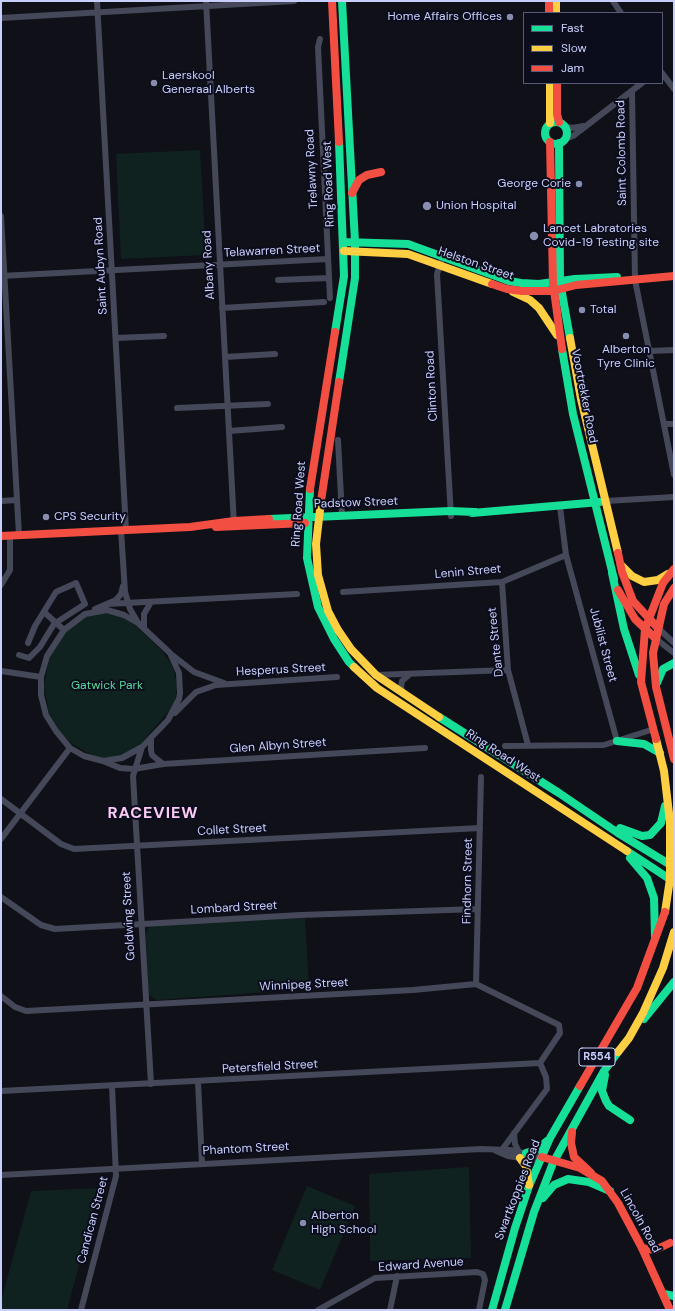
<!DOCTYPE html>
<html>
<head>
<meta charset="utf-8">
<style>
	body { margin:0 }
	#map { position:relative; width:675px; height:1311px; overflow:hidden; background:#101018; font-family:"DM Sans",sans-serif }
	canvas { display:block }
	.frame { position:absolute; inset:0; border:2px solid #c9cffd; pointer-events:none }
	.legend { position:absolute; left:523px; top:12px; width:140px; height:72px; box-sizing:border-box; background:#0c0d1c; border:1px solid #585b76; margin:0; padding:5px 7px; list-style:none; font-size:12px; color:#c9cffd }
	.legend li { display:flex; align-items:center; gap:8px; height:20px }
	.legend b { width:20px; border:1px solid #585b76 }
</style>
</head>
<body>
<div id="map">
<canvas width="675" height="1311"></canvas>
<div class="frame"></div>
<ul class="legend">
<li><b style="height:5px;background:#16e098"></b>Fast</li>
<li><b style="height:5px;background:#ffcf43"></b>Slow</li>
<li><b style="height:5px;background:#f24e42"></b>Jam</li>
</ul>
</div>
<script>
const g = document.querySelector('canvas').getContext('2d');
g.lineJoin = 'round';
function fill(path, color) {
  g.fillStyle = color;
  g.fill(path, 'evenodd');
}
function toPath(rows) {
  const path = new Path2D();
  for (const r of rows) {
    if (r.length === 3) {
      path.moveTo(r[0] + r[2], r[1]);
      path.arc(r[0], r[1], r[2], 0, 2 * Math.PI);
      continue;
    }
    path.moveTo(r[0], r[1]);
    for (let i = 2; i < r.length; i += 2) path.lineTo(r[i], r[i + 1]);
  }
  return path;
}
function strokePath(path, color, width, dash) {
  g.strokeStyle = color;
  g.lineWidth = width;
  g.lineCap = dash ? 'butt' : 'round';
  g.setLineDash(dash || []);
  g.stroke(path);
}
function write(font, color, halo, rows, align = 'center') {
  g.font = font + ' "DM Sans",sans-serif';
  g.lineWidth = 4;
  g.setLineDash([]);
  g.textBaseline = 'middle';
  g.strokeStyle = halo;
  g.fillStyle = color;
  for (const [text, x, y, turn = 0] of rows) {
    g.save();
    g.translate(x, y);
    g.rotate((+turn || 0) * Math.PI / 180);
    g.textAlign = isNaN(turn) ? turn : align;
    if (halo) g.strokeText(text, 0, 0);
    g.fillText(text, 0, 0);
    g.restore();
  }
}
fill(toPath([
	[200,150,206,255,121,259,116,154],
	[105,612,120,615,131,621,162,651,173,667,177,685,175,701,169,711,140,744,134,750,117,757,108,758,99,758,82,750,70,742,58,729,49,713,44,687,49,658,63,635,74,623,85,616],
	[305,918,309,989,157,1000,150,996,148,992,146,933,150,925],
	[469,1167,471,1258,370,1261,369,1174],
	[307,1186,355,1206,320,1290,272,1270],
	[100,1188,67,1310,1,1310,1,1301,31,1191]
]), '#0f221f');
strokePath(toPath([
	[97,1,126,530],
	[206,1,234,525],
	[613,1,621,13],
	[1,18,294,1],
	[320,39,318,47,330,298],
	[662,73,674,89],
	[632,91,635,280,674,475],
	[564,126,572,128,584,126],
	[565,139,573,136,642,83],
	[1,216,19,535],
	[443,256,437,274,451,516],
	[1,276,328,259],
	[278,280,329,278],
	[222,308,324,302],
	[116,338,164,336],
	[650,351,674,350],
	[225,357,275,354],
	[177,408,268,404],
	[664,424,674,424],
	[229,431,282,427],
	[338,440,342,516],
	[1,501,17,500],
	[606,501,674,497],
	[560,507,566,555,617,741],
	[121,530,125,592,130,609,137,621],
	[502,582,508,670,528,745],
	[1,585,10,570,10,536],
	[343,592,502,582,566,555],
	[107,604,297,594],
	[95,609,116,600,121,594,123,586],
	[107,610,124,615,138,623,170,653,179,673,180,693,179,699,168,720,142,747,122,758,103,761,84,756,70,748,56,731,46,715,41,695,41,677,47,656,64,630,85,614,107,610],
	[44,612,64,630],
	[657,627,674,643],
	[144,628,144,614,151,602],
	[655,638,674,653],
	[171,654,194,672,224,683],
	[19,655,29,658,40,647,54,624,85,604,76,583,56,592,35,626,28,643],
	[1,671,41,677],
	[375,675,508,670],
	[403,694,401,687,402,681,410,674],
	[175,713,196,692,216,685,337,677],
	[151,738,151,750,152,755,163,764],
	[505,746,604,745,654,729],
	[142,747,133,776,151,1084],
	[103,761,120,768,134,769,163,764,425,748],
	[1,799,61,844,74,849,480,828],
	[1,839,70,748],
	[1,897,41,925,55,929,301,915,478,909],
	[476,984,481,777],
	[1,996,15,1007,26,1011,413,990,476,984,559,1025,560,1033,540,1063],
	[198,1082,202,1164],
	[1,1091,540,1063],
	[514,1133,515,1144,519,1152],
	[496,1151,508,1156,540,1161],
	[501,1151,547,1089,546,1077,540,1063],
	[1,1175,481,1149,510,1150,542,1157],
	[81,1310,116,1176,112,1086],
	[318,1310,375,1278,477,1272,483,1274,485,1280,479,1310],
	[390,1310,397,1276]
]), '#454859', 6);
strokePath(toPath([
	[556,133,11],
	[559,143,560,282,570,338],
	[344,242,408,244,509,281,521,283,539,284,575,279,617,277],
	[335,332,344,276,339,142],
	[562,349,573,414,614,579],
	[339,382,355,278,355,242,342,1],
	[310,489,307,558,318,607,334,639,349,662,354,667],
	[472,513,600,502],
	[269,519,450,511,475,512],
	[612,573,624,629,639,675],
	[657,683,663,669,674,663],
	[439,717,559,793,618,833,674,867],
	[617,741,644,744,660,753],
	[620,828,642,836,650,835,661,823,665,806],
	[627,851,674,882],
	[630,858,647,878,654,898,655,937],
	[644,1019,674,982],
	[605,1075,602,1091,606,1101,609,1106,630,1120],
	[526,1153,538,1149,547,1141],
	[543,1198,554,1185,568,1179,589,1182,610,1191],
	[664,1294,674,1296],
	[492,1310,515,1228,529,1186,550,1138,580,1086],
	[505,1310,534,1212,553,1163,604,1071,618,1052]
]), '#16e098', 8);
strokePath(toPath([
	[556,1,556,13],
	[550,83,550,123],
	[344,251,408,254,492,284],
	[513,292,530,300,539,308,557,335],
	[570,338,581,399,618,553],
	[321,501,316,544,318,575,328,611,338,630,351,649,376,675,439,717],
	[621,565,632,576,644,582,658,580,668,574],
	[354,667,377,688,627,851],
	[656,739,664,771,670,822,670,879,665,912],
	[618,1052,629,1038,643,1013,663,968,674,932],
	[520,1158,526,1166,529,1185]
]), '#ffcf43', 8);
strokePath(toPath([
	[332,1,339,142],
	[549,1,549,13],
	[557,83,557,114,559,122],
	[550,142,553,283,562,349],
	[352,193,359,180,367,175,381,172],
	[492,284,507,289,522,291,553,291,576,285,674,276],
	[310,489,335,332],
	[321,501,339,382],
	[216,527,305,523],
	[1,536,190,527,234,521,269,519],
	[618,553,622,572,633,601,657,627],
	[674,588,664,604,653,653,656,687,674,759],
	[618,590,635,619,655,638],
	[656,739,641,682,645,629,663,583,674,569],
	[580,1086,637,988,665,912],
	[572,1132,571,1143,574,1157,591,1173],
	[542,1157,580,1168,602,1181,618,1203,642,1248,670,1310],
	[642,1248,655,1250,670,1243]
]), '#f24e42', 8);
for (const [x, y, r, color] of [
	[510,17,4,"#888cad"],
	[154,83,4,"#888cad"],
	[579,184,4,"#888cad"],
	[427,206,5,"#888cad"],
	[534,236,5,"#888cad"],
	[582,310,4,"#888cad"],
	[626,336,4,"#888cad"],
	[46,517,4,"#888cad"],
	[303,1223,4,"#888cad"]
]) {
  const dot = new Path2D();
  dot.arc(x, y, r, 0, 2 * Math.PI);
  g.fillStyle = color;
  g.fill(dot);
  strokePath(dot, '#0c0d1c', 1.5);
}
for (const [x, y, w] of [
	[597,1057,36]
]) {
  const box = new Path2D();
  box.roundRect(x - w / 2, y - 9, w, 18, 3);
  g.fillStyle = '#0c0d1c';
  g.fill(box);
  strokePath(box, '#c9cffd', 1);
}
write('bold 11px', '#c9cffd', null, [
	["R554",597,1057]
]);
write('12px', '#c9cffd', '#0c0d1c', [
	["Home Affairs Offices",502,17,"right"],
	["Laerskool",162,76],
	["Generaal Alberts",162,90],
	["George Corie",571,184,"right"],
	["Union Hospital",436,206],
	["Lancet Labratories",543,229],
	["Covid-19 Testing site",543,243],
	["Total",590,310],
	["Alberton",626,350,"center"],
	["Tyre Clinic",626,364,"center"],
	["CPS Security",54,517],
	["Alberton",311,1216],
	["High School",311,1230]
], 'left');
write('12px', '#c9cffd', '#0c0d1c', [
	["Saint Colomb Road",622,153,-91],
	["Trelawny Road",312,169,-93],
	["Ring Road West",329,184,-92],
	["Telawarren Street",272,251,-3],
	["Helston Street",476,264,19],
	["Albany Road",209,265,-93],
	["Saint Aubyn Road",101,266,-93],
	["Clinton Road",432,386,-93],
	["Voortrekker Road",584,396,79],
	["Padstow Street",356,503,-2],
	["Ring Road West",299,504,-86],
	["Lenin Street",468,572,-5],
	["Dante Street",496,642,-96],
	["Jubilist Street",603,645,75],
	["Hesperus Street",281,670,-3],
	["Glen Albyn Street",278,746,-4],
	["Ring Road West",503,756,33],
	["Collet Street",232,830,-3],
	["Findhorn Street",468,881,-89],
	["Lombard Street",234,908,-3],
	["Goldwing Street",129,916,-93],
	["Winnipeg Street",304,985,-3],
	["Petersfield Street",270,1067,-3],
	["Phantom Street",246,1149,-3],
	["Swartkoppies Road",518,1190,-69],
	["Candican Street",93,1220,-75],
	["Lincoln Road",640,1221,61],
	["Edward Avenue",421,1265,-4]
]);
write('12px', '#59d89c', '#0c0d1c', [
	["Gatwick Park",107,686]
]);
g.letterSpacing = '1px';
write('bold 16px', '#fdcbf6', '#0c0d1c', [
	["RACEVIEW",153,814]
]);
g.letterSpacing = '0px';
</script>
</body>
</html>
